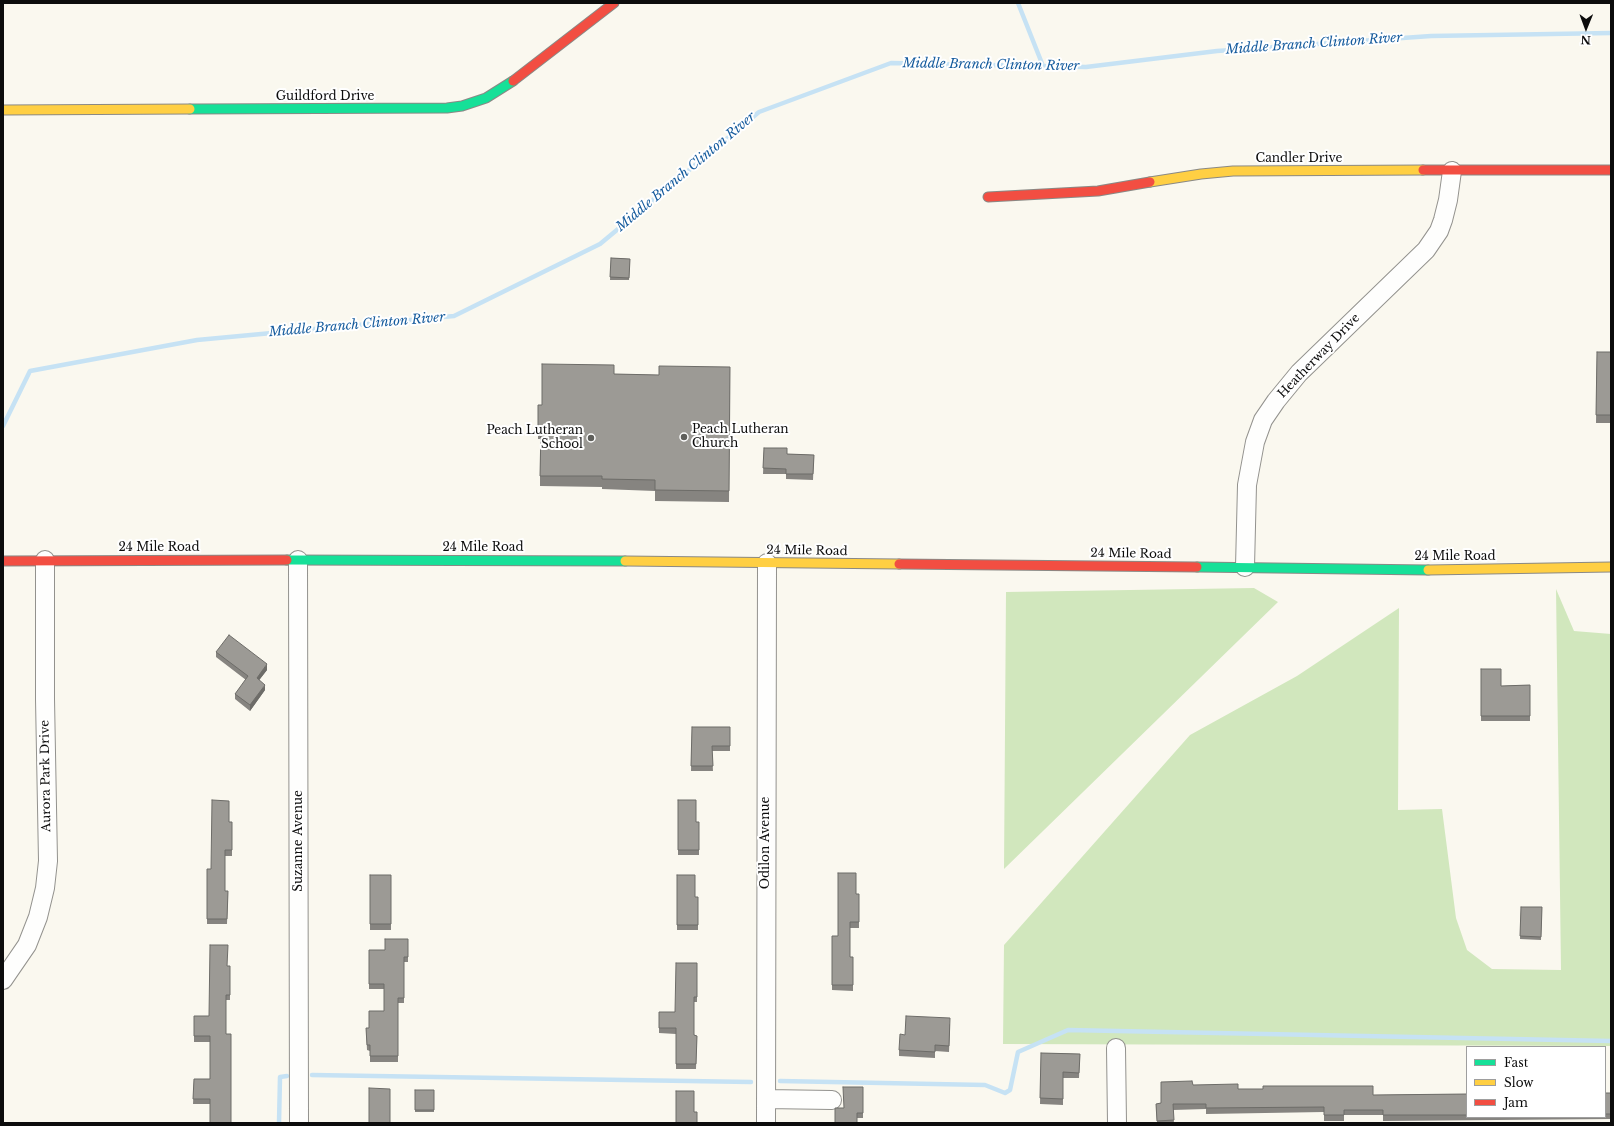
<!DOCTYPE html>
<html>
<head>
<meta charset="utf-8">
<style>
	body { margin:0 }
	#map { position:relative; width:1614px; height:1126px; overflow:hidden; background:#faf8ef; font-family:"Libre Baskerville",serif }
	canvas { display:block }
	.frame { position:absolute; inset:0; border:4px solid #0c0c0c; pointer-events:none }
	.legend { position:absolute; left:1466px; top:1046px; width:140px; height:72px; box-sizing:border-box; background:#fff; border:1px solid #9e9e9e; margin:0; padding:5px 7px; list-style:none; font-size:12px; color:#0c0c0c }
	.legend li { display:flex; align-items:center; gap:8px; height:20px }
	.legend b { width:20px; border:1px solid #9e9e9e }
	.north { position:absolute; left:1566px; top:8px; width:40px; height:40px; -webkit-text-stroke:3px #fff; paint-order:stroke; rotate:181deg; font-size:11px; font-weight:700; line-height:16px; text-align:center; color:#0c0c0c }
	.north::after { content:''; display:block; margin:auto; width:14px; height:18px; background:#0c0c0c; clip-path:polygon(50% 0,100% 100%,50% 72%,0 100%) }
</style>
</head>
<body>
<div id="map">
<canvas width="1614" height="1126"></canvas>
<div class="frame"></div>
<ul class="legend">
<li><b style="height:5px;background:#16e098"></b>Fast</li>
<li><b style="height:5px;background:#ffcf43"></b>Slow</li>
<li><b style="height:5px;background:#f24e42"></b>Jam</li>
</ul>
<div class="north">N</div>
</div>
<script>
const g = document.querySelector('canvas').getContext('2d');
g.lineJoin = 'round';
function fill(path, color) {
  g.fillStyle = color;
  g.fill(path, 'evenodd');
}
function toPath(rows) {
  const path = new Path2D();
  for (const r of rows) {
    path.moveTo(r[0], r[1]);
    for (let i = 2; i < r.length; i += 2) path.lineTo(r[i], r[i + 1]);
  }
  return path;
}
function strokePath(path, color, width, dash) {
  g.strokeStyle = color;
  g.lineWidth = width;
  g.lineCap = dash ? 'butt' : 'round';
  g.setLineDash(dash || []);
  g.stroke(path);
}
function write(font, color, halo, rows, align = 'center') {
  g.font = font + ' "Libre Baskerville",serif';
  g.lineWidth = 4;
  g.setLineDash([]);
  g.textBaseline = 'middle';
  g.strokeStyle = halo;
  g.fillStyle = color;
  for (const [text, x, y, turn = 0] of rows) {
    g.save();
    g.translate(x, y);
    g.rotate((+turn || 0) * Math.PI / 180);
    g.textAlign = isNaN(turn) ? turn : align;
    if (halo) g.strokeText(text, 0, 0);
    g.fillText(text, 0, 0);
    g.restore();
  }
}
fill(toPath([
	[1254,588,1278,602,1004,869,1006,592],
	[1556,589,1574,631,1611,634,1611,1046,1003,1044,1004,945,1190,735,1297,676,1399,608,1398,810,1442,809,1456,918,1467,950,1492,969,1561,970]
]), '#d1e7bd');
strokePath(toPath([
	[1018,3,1043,66],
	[3,426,30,371,197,340,454,316,600,244,759,112,891,63,1086,67,1217,51,1431,36,1611,33],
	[312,1075,751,1082],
	[780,1081,985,1085,1005,1093,1010,1090,1018,1052,1068,1030,1611,1041],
	[279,1123,280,1077,287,1076]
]), '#c6e2f4', 4.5);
const street = toPath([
	[298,560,299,1123],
	[1245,567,1247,485,1255,442,1263,420,1276,401,1299,373,1426,250,1439,231,1443,220,1448,200,1452,171],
	[3,980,27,945,38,917,45,888,48,861,45,699,45,560],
	[1116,1048,1117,1123],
	[766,1099,832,1100],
	[766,1123,767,563]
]);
const fast = toPath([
	[190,109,447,108,462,106,486,98,513,81],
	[287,560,625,561],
	[1197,567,1428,570]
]);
const slow = toPath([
	[3,110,190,109],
	[1150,182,1201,174,1233,171,1423,170],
	[625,561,899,564],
	[1428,570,1611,567]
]);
const jam = toPath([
	[513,81,614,3],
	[1423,170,1611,170],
	[988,197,1098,191,1150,182],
	[3,561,287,560],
	[899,564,1197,567]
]);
strokePath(street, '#93928e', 20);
strokePath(fast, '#8a8985', 11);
strokePath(slow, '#8a8985', 11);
strokePath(jam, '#8a8985', 11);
strokePath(street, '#fefefd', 18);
strokePath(fast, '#16e098', 9);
strokePath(slow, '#ffcf43', 9);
strokePath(jam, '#f24e42', 9);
fill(toPath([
	[611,258,630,259,629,280,610,280],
	[1597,352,1611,352,1611,423,1596,423],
	[730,367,729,502,655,501,655,491,602,489,602,487,540,486,540,439,538,439,538,405,542,405,614,374,659,375],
	[764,448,787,454,814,455,813,480,786,479,786,474,763,474],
	[216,652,267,670,259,680,265,690,250,711,235,699,235,694,246,680,216,657],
	[1481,669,1501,686,1530,685,1530,721,1481,721],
	[692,727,730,727,730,751,712,751,713,771,691,771],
	[678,800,696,822,699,822,699,855,678,855],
	[229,822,232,822,232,856,225,856,225,891,228,891,227,924,207,924,207,869,211,869],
	[370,875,391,875,391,930,370,930],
	[677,875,695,897,698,897,698,930,677,930],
	[859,894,859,928,850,928,850,957,853,957,853,991,832,990,832,936,838,936],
	[1521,907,1542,907,1541,940,1520,939],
	[408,939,408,962,404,962,404,1003,398,1003,398,1062,370,1062,370,1051,367,1050,366,1028,369,1028,384,1011,384,989,369,989,369,950,385,950],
	[697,963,697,1002,694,1002,694,1035,697,1036,696,1069,676,1069,676,1034,659,1033,659,1012,675,1012],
	[227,966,230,966,230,1000,226,1000,210,1104,193,1104,194,1079,210,1079,210,1042,194,1042,194,1016,209,1016],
	[950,1024,949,1052,935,1051,935,1058,899,1056,899,1050,905,1035],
	[1041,1053,1080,1054,1079,1078,1063,1078,1063,1105,1040,1104],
	[1193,1085,1238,1089,1373,1095,1467,1094,1467,1117,1605,1117,1605,1093,1611,1093,1611,1119,1383,1121,1383,1115,1344,1115,1344,1121,1324,1121,1324,1112,1206,1114,1206,1109,1173,1110,1174,1123,1157,1123,1156,1104,1161,1103],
	[863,1087,863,1118,857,1118,844,1108],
	[415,1090,434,1090,434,1112,415,1112]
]), '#868480');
fill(toPath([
	[267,664,267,670,257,683,257,678],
	[265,685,265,690,250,711,250,705]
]), '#6d6c68');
const building = toPath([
	[611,258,630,259,629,278,610,277,611,258],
	[1597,352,1611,352,1611,415,1596,415,1597,352],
	[542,364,614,365,614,374,659,375,659,366,730,367,729,491,655,490,655,480,602,479,602,476,540,476,541,428,538,428,538,405,542,405,542,364],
	[764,448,787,448,787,454,814,455,813,474,786,474,786,469,763,468,764,448],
	[229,635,267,664,257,678,265,685,250,705,235,694,248,676,216,652,229,635],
	[1481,669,1501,669,1501,686,1530,685,1530,716,1481,716,1481,669],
	[692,727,730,727,730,746,712,746,713,766,691,766,692,727],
	[212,800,229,801,229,822,232,822,232,850,225,850,225,891,228,891,227,919,207,919,207,869,211,869,212,800],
	[678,800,696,800,696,822,699,822,699,850,678,850,678,800],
	[838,873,856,873,856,894,859,894,859,922,850,922,850,957,853,957,853,985,832,985,832,936,838,936,838,873],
	[370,875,391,875,391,924,370,924,370,875],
	[677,875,695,875,695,897,698,897,698,925,677,925,677,875],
	[1521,907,1542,907,1541,937,1520,936,1521,907],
	[385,939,408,939,408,957,404,957,404,998,398,998,398,1056,370,1056,370,1045,367,1045,366,1028,369,1028,369,1011,384,1011,384,984,369,984,369,950,385,950,385,939],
	[210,945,228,945,227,966,230,966,230,995,226,995,226,1034,231,1034,231,1123,210,1123,210,1099,193,1099,194,1079,210,1079,210,1036,194,1036,194,1016,209,1016,210,945],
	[676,963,697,963,697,997,694,997,694,1035,697,1036,696,1064,676,1064,676,1028,659,1028,659,1012,675,1012,676,963],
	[906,1016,950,1018,949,1046,935,1045,935,1052,899,1050,900,1034,905,1035,906,1016],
	[1041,1053,1080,1054,1079,1073,1063,1072,1063,1099,1040,1098,1041,1053],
	[1192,1081,1193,1085,1238,1084,1238,1089,1263,1089,1263,1086,1373,1086,1373,1095,1467,1094,1467,1115,1383,1115,1383,1110,1344,1110,1344,1115,1324,1115,1324,1107,1206,1108,1206,1104,1173,1104,1174,1120,1157,1121,1156,1104,1161,1103,1161,1082,1192,1081],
	[843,1087,863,1087,863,1113,857,1113,857,1123,835,1123,835,1108,844,1108,843,1087],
	[369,1088,390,1089,390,1123,369,1123,369,1088],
	[415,1090,434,1090,434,1110,415,1110,415,1090],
	[676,1091,694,1091,694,1112,697,1112,697,1123,676,1123,676,1091],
	[1605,1093,1611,1093,1611,1114,1605,1114,1605,1093]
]);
fill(building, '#9c9a95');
strokePath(building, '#6d6c68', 1);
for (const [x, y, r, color] of [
	[684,437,4,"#5f5f5b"],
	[591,438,4,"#5f5f5b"]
]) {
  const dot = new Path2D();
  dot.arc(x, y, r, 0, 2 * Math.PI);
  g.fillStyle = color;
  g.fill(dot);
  strokePath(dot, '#fff', 1.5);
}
write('12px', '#0c0c0c', '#fff', [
	["Guildford Drive",325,97],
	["Candler Drive",1299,159],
	["Heatherway Drive",1319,356,-46],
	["24 Mile Road",159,548],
	["24 Mile Road",483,548],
	["24 Mile Road",807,551,1],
	["24 Mile Road",1131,554,1],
	["24 Mile Road",1455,557],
	["Aurora Park Drive",46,776,-91],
	["Suzanne Avenue",299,841,-90],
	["Odilon Avenue",766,843,-90]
]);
write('12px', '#0c0c0c', '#fff', [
	["Peach Lutheran",692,430],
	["Church",692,444],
	["Peach Lutheran",583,431,"right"],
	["School",583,445,"right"]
], 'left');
write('italic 13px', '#155b9d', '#fff', [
	["Middle Branch Clinton River",1314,44,-4],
	["Middle Branch Clinton River",991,65,1],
	["Middle Branch Clinton River",686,172,-40],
	["Middle Branch Clinton River",357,325,-5]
]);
</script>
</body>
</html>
